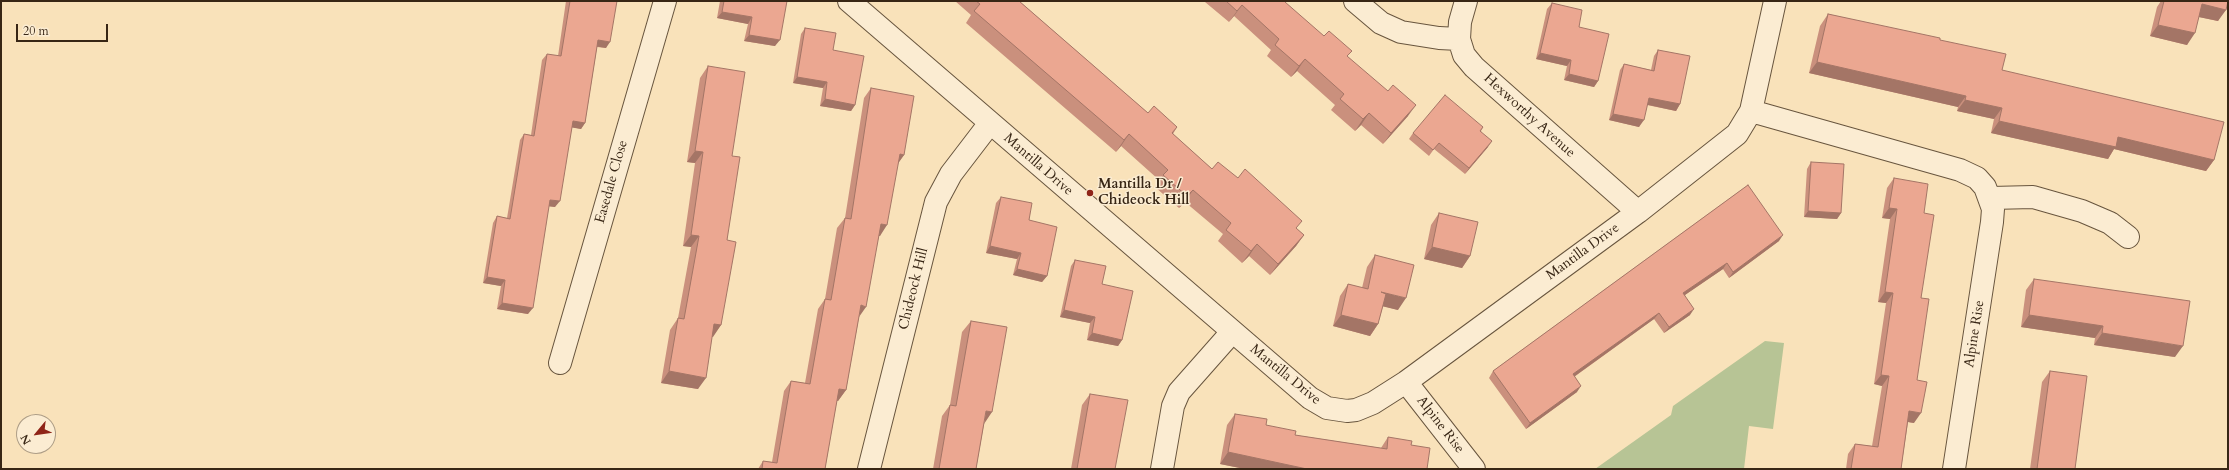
<!DOCTYPE html>
<html>
<head>
<meta charset="utf-8">
<style>
	body { margin:0 }
	#map { position:relative; width:2229px; height:470px; overflow:hidden; background:#f9e2ba; font-family:Cardo,serif }
	canvas { display:block }
	.frame { position:absolute; inset:0; border:2px solid #382615; pointer-events:none }
	.north { position:absolute; left:16px; top:414px; width:40px; height:40px; box-sizing:border-box; background:#fbecd2; border:1px solid #ad9d86; border-radius:50%; rotate:241deg; font-size:11px; font-weight:700; line-height:16px; text-align:center; color:#382615 }
	.north::after { content:''; display:block; margin:auto; width:14px; height:18px; background:#8f2418; clip-path:polygon(50% 0,100% 100%,50% 72%,0 100%) }
	.scale { position:absolute; left:16px; top:24px; width:92px; height:18px; box-sizing:border-box; border:2px solid #382615; border-top:0; padding-left:5px; font-size:12px; line-height:14px; white-space:nowrap; color:#382615; -webkit-text-stroke:3px #fbecd2; paint-order:stroke }
</style>
</head>
<body>
<div id="map">
<canvas width="2229" height="470"></canvas>
<div class="frame"></div>
<div class="north">N</div>
<div class="scale">20 m</div>
</div>
<script>
const g = document.querySelector('canvas').getContext('2d');
g.lineJoin = 'round';
function fill(path, color) {
  g.fillStyle = color;
  g.fill(path, 'evenodd');
}
function toPath(rows) {
  const path = new Path2D();
  for (const r of rows) {
    path.moveTo(r[0], r[1]);
    for (let i = 2; i < r.length; i += 2) path.lineTo(r[i], r[i + 1]);
  }
  return path;
}
function strokePath(path, color, width, dash) {
  g.strokeStyle = color;
  g.lineWidth = width;
  g.lineCap = dash ? 'butt' : 'round';
  g.setLineDash(dash || []);
  g.stroke(path);
}
function write(font, color, halo, rows, align = 'center') {
  g.font = font + ' Cardo,serif';
  g.lineWidth = 3;
  g.setLineDash([]);
  g.textBaseline = 'middle';
  g.strokeStyle = halo;
  g.fillStyle = color;
  for (const [text, x, y, turn = 0] of rows) {
    g.save();
    g.translate(x, y);
    g.rotate((+turn || 0) * Math.PI / 180);
    g.textAlign = isNaN(turn) ? turn : align;
    if (halo) g.strokeText(text, 0, 0);
    g.fillText(text, 0, 0);
    g.restore();
  }
}
fill(toPath([
	[1765,341,1784,343,1773,429,1749,426,1744,469,1595,469,1671,415,1673,406]
]), '#b7c495');
const street = toPath([
	[849,1,1310,398,1327,408,1347,411,1356,410,1373,403,1406,382,1638,212,1737,134,1751,111,1775,1],
	[1355,1,1381,23,1401,32,1439,38,1459,39],
	[1466,1,1460,22,1459,39,1464,55,1474,67,1638,212],
	[1751,111,1960,170,1977,178,1985,187,1993,209,1992,222,1954,469],
	[1991,198,2033,197,2082,211,2110,223,2128,237],
	[560,363,665,1],
	[1406,382,1474,469],
	[869,469,936,202,951,174,990,123],
	[1162,469,1173,406,1179,392,1232,332]
]);
strokePath(street, '#68553e', 24);
strokePath(street, '#fbecd2', 22);
fill(toPath([
	[566,1,617,1,606,48,597,47,585,123,581,129,572,127,555,207,549,206,528,314,497,309,501,286,483,283,493,223,497,216,507,218,520,140,524,134,531,135,542,60,547,54,558,56],
	[720,1,787,1,775,46,744,41,748,24,717,18],
	[955,1,1019,1,1148,113,1177,127,1173,134,1212,169,1297,229,1304,235,1296,246,1270,275,1249,256,1242,263,1218,241,1223,234,1185,202,1179,208,1155,187,1159,180,1121,146,1116,152,966,23,971,15],
	[1205,1,1287,1,1285,3,1348,57,1408,116,1383,144,1361,125,1355,131,1331,110,1335,105,1297,71,1291,77,1267,56,1271,50,1234,16,1229,22,1205,2],
	[2161,1,2228,1,2218,21,2199,17,2187,45,2150,36,2157,7],
	[1552,3,1579,27,1598,81,1594,87,1564,80,1567,66,1536,59,1547,9],
	[1828,14,1940,40,2002,70,2214,160,2206,171,2114,149,2108,159,1991,133,1994,119,1957,111,1958,107,1809,73,1820,26],
	[805,28,833,50,855,105,851,111,820,106,823,88,793,83,801,34],
	[1658,50,1680,104,1676,111,1647,105,1639,127,1609,120,1620,70,1624,64,1651,70,1654,56],
	[708,66,732,156,727,240,721,325,712,337,698,389,661,383,670,330,678,318,691,247,683,246,695,163,687,162,700,78],
	[871,88,904,155,898,163,880,236,879,236,859,317,846,390,838,401,837,400,825,469,758,469,763,461,772,462,784,391,791,381,805,383,818,309,825,299,837,228,845,218,864,98],
	[1483,127,1481,131,1488,147,1465,174,1434,149,1429,156,1409,139,1413,133],
	[1811,162,1841,213,1837,219,1804,217,1807,169],
	[1894,178,1924,213,1921,298,1914,423,1908,422,1901,469,1846,469,1848,454,1855,444,1872,446,1882,386,1874,384,1886,303,1878,302,1890,219,1882,218,1887,188],
	[1748,185,1779,241,1729,278,1723,269,1685,295,1690,315,1664,333,1654,319,1574,377,1577,392,1526,429,1489,378,1493,371],
	[1001,197,1029,220,1047,276,1042,282,1013,275,1017,259,986,253,996,203],
	[1439,213,1470,256,1462,268,1424,259,1431,225],
	[1375,255,1398,310,1383,306,1378,324,1370,336,1333,326,1340,296,1348,284,1362,288,1367,267],
	[1075,260,1102,284,1122,340,1118,346,1087,340,1090,323,1060,317,1071,266],
	[2034,279,2175,357,2094,345,2095,338,2021,327,2026,290],
	[971,321,984,424,976,469,933,469,942,416,950,405,962,332],
	[2050,371,2075,469,2030,469,2042,382],
	[1090,394,1115,469,1071,469,1082,405],
	[1235,414,1295,435,1381,448,1388,437,1411,445,1427,469,1245,469,1220,464,1227,425]
]), '#ca907d');
fill(toPath([
	[2202,4,2226,10,2218,21,2194,16],
	[1242,5,1234,16,1229,22,1237,11],
	[722,12,752,17,748,24,717,18],
	[2158,25,2195,33,2187,45,2150,36],
	[749,35,780,40,775,46,744,41],
	[598,40,610,42,606,48,594,46],
	[1540,53,1571,60,1567,66,1536,59],
	[1305,59,1297,71,1291,77,1299,66],
	[1817,62,1966,96,1958,107,1809,73],
	[1569,74,1598,81,1594,87,1564,80],
	[797,77,827,82,823,88,793,83],
	[1649,98,1680,104,1676,111,1644,104],
	[825,99,855,105,851,111,820,106],
	[1965,100,2002,108,1994,119,1957,111],
	[1416,105,1408,116,1383,144,1391,133],
	[1369,113,1361,125,1355,131,1363,119],
	[1613,114,1644,120,1639,127,1609,120],
	[573,121,585,123,581,129,569,127],
	[1999,121,2118,137,2214,160,2206,171,2114,149,2108,159,1991,133],
	[1129,134,1121,146,1116,152,1124,140],
	[1492,141,1488,147,1465,174,1469,168],
	[695,151,703,152,695,163,687,162],
	[900,154,904,155,897,165],
	[1193,190,1185,202,1179,208,1187,196],
	[550,200,560,201,555,207,546,206],
	[1889,208,1897,209,1890,219,1882,218],
	[1808,211,1841,213,1837,219,1804,217],
	[881,224,887,225,880,236,874,235],
	[691,235,699,236,691,247,683,246],
	[1304,235,1296,246,1270,275,1278,264],
	[1783,235,1779,241,1729,278,1733,272],
	[1257,244,1249,256,1242,263,1251,251],
	[990,246,1021,253,1017,259,986,253],
	[1432,247,1470,256,1462,268,1424,259],
	[1727,263,1723,269,1679,299,1683,293],
	[1017,269,1047,276,1042,282,1013,275],
	[487,277,505,280,501,286,483,283],
	[1381,292,1406,298,1398,310,1373,304],
	[1885,292,1893,293,1886,303,1878,302],
	[502,303,533,308,528,314,497,309],
	[861,305,866,307,859,317],
	[1694,309,1690,315,1664,333,1669,327],
	[1064,310,1095,317,1090,323,1060,317],
	[1659,313,1654,319,1568,381,1573,374],
	[1341,315,1378,324,1370,336,1333,326],
	[2029,315,2103,326,2095,338,2021,327],
	[714,324,721,325,713,337,706,336],
	[1092,333,1122,340,1118,346,1087,340],
	[2102,333,2183,346,2175,357,2094,345],
	[669,371,706,378,698,389,661,383],
	[1881,375,1889,376,1882,386,1874,384],
	[1581,386,1577,392,1526,429,1530,423],
	[839,389,846,390,838,401,832,399],
	[986,411,992,412,984,424],
	[1909,411,1921,413,1914,423,1902,421],
	[1228,452,1307,469,1245,469,1220,464]
]), '#a47566');
const building = toPath([
	[570,1,617,1,610,42,598,40,585,123,573,121,560,201,550,200,533,308,502,303,505,280,487,277,497,216,510,219,524,134,534,136,547,54,561,56,570,1],
	[724,1,787,1,780,40,749,35,752,17,722,12,724,1],
	[976,1,1019,1,1148,113,1154,106,1177,127,1172,133,1212,169,1218,162,1238,178,1245,169,1302,221,1296,228,1304,235,1278,264,1257,244,1251,251,1226,230,1231,223,1193,190,1187,196,1163,175,1168,170,1129,134,1124,140,974,11,980,4,976,1],
	[1226,1,1286,1,1285,2,1324,36,1329,31,1352,51,1347,56,1388,91,1393,85,1416,105,1391,133,1369,113,1363,119,1340,99,1344,94,1305,59,1299,66,1275,45,1279,39,1242,5,1237,11,1226,1],
	[2164,1,2228,1,2226,10,2202,4,2195,33,2158,25,2164,1],
	[1552,3,1582,10,1579,27,1609,34,1598,81,1569,74,1571,60,1540,53,1552,3],
	[1828,14,1940,38,1940,40,2006,54,2002,70,2224,122,2214,160,2118,137,2116,147,1999,121,2002,108,1965,100,1966,96,1817,62,1828,14],
	[805,28,836,33,833,50,864,56,855,105,825,99,827,82,797,77,805,28],
	[1658,50,1690,56,1680,104,1649,98,1644,120,1613,114,1624,64,1654,71,1658,50],
	[708,66,745,72,732,156,740,157,727,240,736,242,721,325,714,324,706,378,669,371,678,318,684,319,699,236,691,235,703,152,695,151,708,66],
	[871,88,914,96,904,155,900,154,887,225,881,224,866,307,861,305,846,390,839,389,825,469,762,469,763,461,777,463,791,381,810,384,825,299,831,300,845,218,851,219,871,88],
	[1445,95,1483,127,1480,131,1492,141,1469,168,1439,143,1433,150,1413,133,1445,95],
	[1811,162,1844,164,1841,213,1808,211,1811,162],
	[1894,178,1928,184,1924,213,1934,215,1921,298,1929,299,1917,380,1927,382,1921,413,1909,411,1901,469,1851,469,1855,444,1878,447,1889,376,1881,375,1893,293,1885,292,1897,209,1889,208,1894,178],
	[1748,185,1783,235,1733,272,1727,263,1683,293,1694,309,1669,327,1659,313,1573,374,1581,386,1530,423,1493,371,1748,185],
	[1001,197,1032,203,1029,220,1057,227,1047,276,1017,269,1021,253,990,246,1001,197],
	[1439,213,1478,222,1470,256,1432,247,1439,213],
	[1375,255,1414,265,1406,298,1381,292,1386,294,1378,324,1341,315,1348,284,1368,289,1375,255],
	[1075,260,1106,266,1102,284,1133,291,1122,340,1092,333,1095,317,1064,310,1075,260],
	[2034,279,2190,301,2183,346,2102,333,2103,326,2029,315,2034,279],
	[971,321,1007,327,992,412,986,411,976,469,939,469,950,405,956,406,971,321],
	[2050,371,2087,376,2075,469,2037,469,2050,371],
	[1090,394,1128,400,1115,469,1077,469,1090,394],
	[1235,414,1267,419,1266,425,1296,431,1295,435,1387,449,1388,437,1412,441,1411,445,1430,448,1427,469,1307,469,1228,452,1235,414]
]);
fill(building, '#eba791');
strokePath(building, '#a47566', 1);
for (const [x, y, r, color] of [
	[1090,193,4,"#8f2418"]
]) {
  const dot = new Path2D();
  dot.arc(x, y, r, 0, 2 * Math.PI);
  g.fillStyle = color;
  g.fill(dot);
  strokePath(dot, '#fbecd2', 1.5);
}
write('14px', '#382615', '#fbecd2', [
	["Hexworthy Avenue",1529,116,42],
	["Mantilla Drive",1038,165,41],
	["Easedale Close",612,182,-74],
	["Mantilla Drive",1583,252,-36],
	["Chideock Hill",914,289,-76],
	["Alpine Rise",1975,334,-81],
	["Mantilla Drive",1285,375,39],
	["Alpine Rise",1440,425,52]
]);
write('bold 14px', '#382615', '#fbecd2', [
	["Mantilla Dr /",1098,185],
	["Chideock Hill",1098,201]
], 'left');
</script>
</body>
</html>
